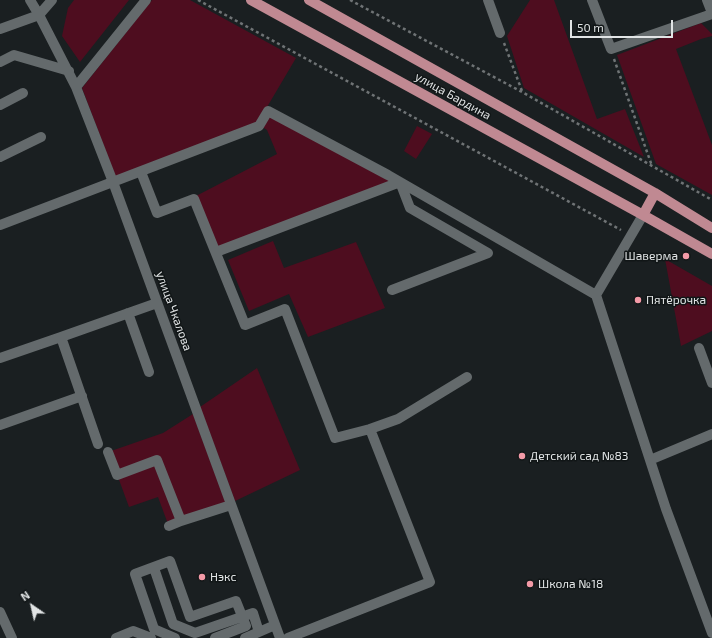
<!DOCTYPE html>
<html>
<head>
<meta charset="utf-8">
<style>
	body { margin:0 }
	#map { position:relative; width:712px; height:638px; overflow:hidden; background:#1a1f21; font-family:"Exo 2",sans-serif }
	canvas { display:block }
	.north { position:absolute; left:12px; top:586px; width:40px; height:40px; -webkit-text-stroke:3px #111617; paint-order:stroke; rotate:326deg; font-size:11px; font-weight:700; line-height:16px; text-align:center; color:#e1e4e5 }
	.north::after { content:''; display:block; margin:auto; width:14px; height:18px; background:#e1e4e5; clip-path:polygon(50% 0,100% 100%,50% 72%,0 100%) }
	.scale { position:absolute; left:570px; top:20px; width:103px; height:18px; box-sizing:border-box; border:2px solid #e1e4e5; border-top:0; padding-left:5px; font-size:12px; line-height:14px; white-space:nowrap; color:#e1e4e5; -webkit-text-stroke:3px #111617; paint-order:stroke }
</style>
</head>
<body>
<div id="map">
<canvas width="712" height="638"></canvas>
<div class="north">N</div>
<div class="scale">50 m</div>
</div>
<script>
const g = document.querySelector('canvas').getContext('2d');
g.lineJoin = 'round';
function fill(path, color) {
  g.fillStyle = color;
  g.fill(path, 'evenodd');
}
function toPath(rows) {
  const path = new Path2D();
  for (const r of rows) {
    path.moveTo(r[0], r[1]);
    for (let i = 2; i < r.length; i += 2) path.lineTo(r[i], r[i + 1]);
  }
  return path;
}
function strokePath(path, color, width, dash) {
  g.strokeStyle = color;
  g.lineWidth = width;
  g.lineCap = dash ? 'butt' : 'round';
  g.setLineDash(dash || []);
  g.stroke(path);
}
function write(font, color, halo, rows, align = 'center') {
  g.font = font + ' "Exo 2",sans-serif';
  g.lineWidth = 3;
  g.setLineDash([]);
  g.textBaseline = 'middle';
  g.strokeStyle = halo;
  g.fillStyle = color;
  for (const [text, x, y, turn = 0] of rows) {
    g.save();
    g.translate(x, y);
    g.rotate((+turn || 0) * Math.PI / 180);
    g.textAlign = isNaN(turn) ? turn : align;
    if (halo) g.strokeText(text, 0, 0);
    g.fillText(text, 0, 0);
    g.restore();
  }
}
fill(toPath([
	[74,0,129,0,80,62,62,36,68,8],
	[152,0,190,0,296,58,257,124,116,178,82,88],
	[530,0,554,0,597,119,625,109,644,157,524,88,507,36],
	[701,23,712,34,712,36,701,39,676,49,712,145,712,195,656,164,617,55],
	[268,114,395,181,217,249,196,196,277,154,267,130,261,126],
	[417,126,432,134,416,159,404,151],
	[273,241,284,268,356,242,385,308,308,337,289,294,249,311,228,260],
	[665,259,712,286,712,331,681,346],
	[257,368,300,470,235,501,200,407],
	[193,414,226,504,183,519,158,457,118,472,111,451,163,433],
	[156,463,178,520,168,524,158,497,129,507,118,477]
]), '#4e0d1f');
strokePath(toPath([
	[198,0,621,230],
	[350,0,522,92,712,200],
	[504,43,522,91],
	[614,59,652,166]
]), '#6f7375', 2.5, [3, 3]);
strokePath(toPath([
	[30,0,39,15,76,87,113,182,280,638],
	[488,0,500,33],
	[592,0,611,49,712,14],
	[707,0,712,13],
	[0,29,39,15,52,0],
	[0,62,14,55,69,71],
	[76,87,146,0],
	[0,105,23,93],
	[0,157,41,137],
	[141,172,157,213,194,199,245,325,285,309,335,438,370,429,398,419,467,377],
	[0,225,259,126,268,111,388,175,596,295,643,215],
	[216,252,400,182,410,208,488,253,392,290],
	[596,295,666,509,712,633],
	[128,313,149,372],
	[699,348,712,383],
	[0,358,61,337],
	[0,425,82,396],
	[98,444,61,337,157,303],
	[108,452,117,475,157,460,181,521,231,505],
	[650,460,712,434],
	[169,526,181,521],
	[154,568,173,624,195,633,253,613,259,632],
	[0,612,12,638],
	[116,638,133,631,151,638],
	[175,638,154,629,135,574,170,561,190,617,236,601,246,626,215,638],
	[245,638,275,625],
	[288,638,430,582,370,429]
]), '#646a6c', 10);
strokePath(toPath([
	[251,0,643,215,712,254],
	[309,0,655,193,712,228],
	[643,215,655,193]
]), '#c08992', 10);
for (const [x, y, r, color] of [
	[686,256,4,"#f39aa7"],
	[638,300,4,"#f39aa7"],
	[522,456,4,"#f39aa7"],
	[202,577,4,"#f39aa7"],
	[530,584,4,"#f39aa7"]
]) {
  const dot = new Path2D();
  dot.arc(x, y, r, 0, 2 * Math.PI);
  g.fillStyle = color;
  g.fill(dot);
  strokePath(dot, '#111617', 1.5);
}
write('12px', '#e1e4e5', '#111617', [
	["улица Бардина",453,96,29],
	["улица Чкалова",174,311,70]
]);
write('12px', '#e1e4e5', '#111617', [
	["Шаверма",678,256,"right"],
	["Пятёрочка",646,300],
	["Детский сад №83",530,456],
	["Нэкс",210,577],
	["Школа №18",538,584]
], 'left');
</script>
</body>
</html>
